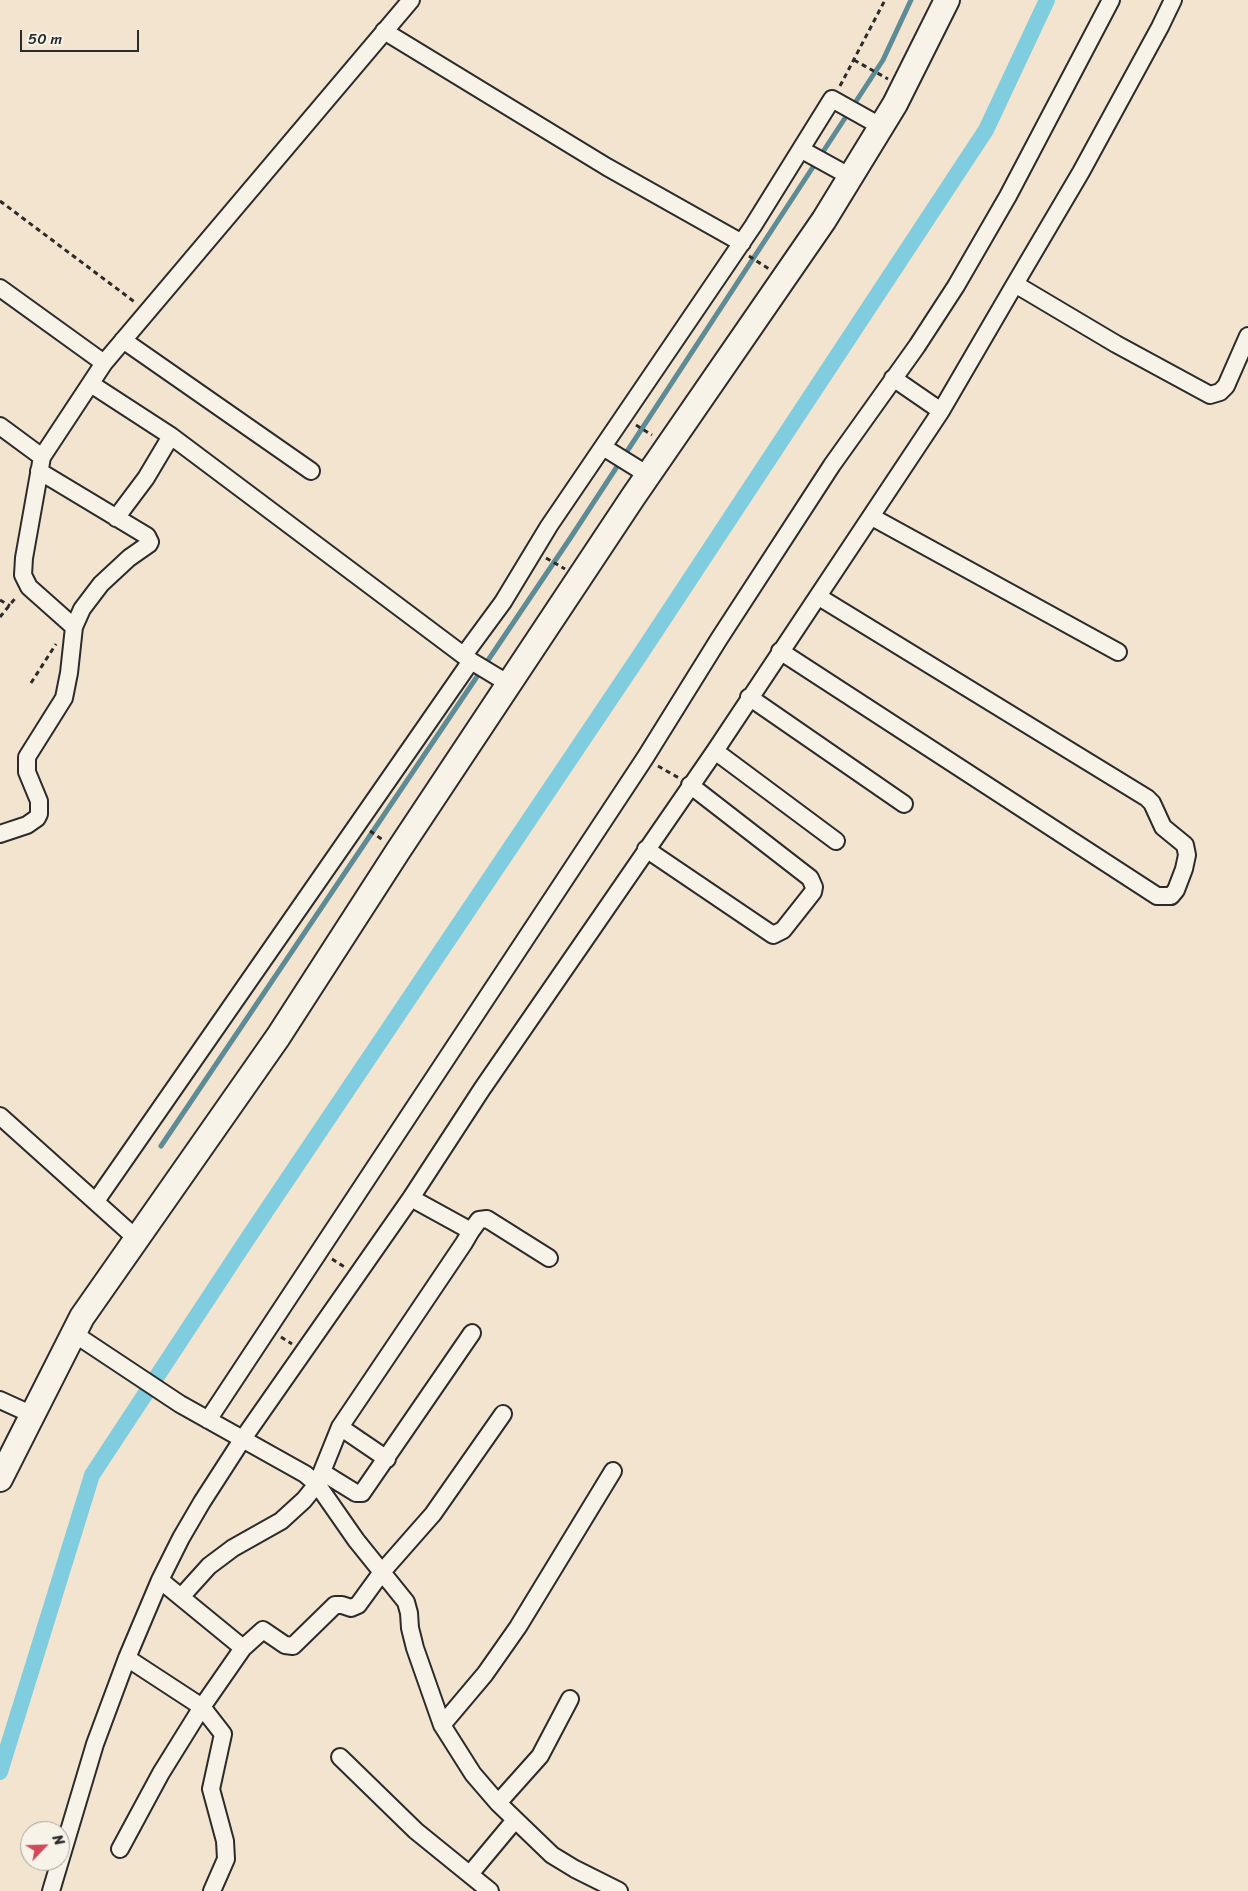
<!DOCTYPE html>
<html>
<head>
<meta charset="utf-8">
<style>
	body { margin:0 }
	#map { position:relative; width:1248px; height:1891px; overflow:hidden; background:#f3e4d0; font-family:Sriracha,sans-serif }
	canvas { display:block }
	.north { position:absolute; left:20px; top:1821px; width:50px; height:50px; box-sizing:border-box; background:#f7f3e8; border:1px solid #a5a39c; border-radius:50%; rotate:66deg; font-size:14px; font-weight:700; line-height:20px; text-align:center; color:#2b2b2b }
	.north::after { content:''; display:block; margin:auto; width:18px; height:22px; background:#d1495b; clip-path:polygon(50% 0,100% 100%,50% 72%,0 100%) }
	.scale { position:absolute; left:20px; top:30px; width:119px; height:22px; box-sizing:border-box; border:2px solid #2b2b2b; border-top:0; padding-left:6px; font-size:15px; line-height:18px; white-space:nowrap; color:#2b2b2b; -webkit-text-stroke:4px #f7f3e8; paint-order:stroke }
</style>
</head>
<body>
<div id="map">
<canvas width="1248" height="1891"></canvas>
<div class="north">N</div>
<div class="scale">50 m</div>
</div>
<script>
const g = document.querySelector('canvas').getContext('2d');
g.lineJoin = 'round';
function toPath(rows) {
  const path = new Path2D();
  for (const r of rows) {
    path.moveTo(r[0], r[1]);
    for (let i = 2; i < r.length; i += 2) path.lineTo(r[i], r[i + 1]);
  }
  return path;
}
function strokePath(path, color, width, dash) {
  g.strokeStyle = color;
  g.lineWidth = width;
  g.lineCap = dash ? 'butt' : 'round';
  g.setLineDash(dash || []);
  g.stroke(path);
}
strokePath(toPath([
	[161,1146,571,537,883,60,911,0]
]), '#5d8c96', 5);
strokePath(toPath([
	[0,1772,92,1475,248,1238,640,655,986,130,1047,0]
]), '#7fcdde', 16);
const street = toPath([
	[384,31,607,167,742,243],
	[802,150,851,177],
	[1015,284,1081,172,1160,27,1173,0],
	[0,288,104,363],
	[123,340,311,471],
	[893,378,941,411,1015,284,1116,344,1210,395,1220,392,1226,386,1248,336],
	[91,384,171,436,471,661,96,1201],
	[0,426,42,457],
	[603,447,648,475],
	[872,517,1118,652],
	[116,518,146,478,171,436],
	[74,627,29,587,23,575,24,558,42,457,104,363,411,0],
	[780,651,1157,896,1171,896,1176,890,1184,869,1187,855,1185,845,1163,827,1152,803,1147,798,819,597],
	[464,655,503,602,549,526,753,226,832,99,882,127],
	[471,661,509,684],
	[749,697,904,804],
	[715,751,836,841],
	[0,834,27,825,37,818,39,814,39,801,27,772,27,757,64,698,69,673,74,627,82,609,101,584,129,558,149,544,150,542,147,536,39,471],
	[646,849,773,935,783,930,813,892,814,887,810,878,690,785],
	[0,1116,137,1239],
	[471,1231,479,1220,487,1219,549,1258],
	[73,1333,180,1404,305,1474,317,1484,356,1540,406,1602,409,1613,410,1628,415,1648,442,1725,473,1774,498,1803,552,1855,575,1869,619,1891],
	[0,1400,33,1415],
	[208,1420,645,758,719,639,832,465,917,346,956,286,1008,196,1111,0],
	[340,1427,387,1459],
	[322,1472,356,1493,362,1493,472,1333],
	[160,1580,243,1648],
	[181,1597,209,1566,233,1548,281,1521,304,1500,317,1484,340,1427,464,1243,471,1231,411,1198],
	[127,1658,202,1707,223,1734,211,1789,225,1841,226,1859,212,1891],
	[442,1725,485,1674,518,1627,613,1471],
	[340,1757,416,1831,490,1891],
	[498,1803,540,1756,570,1699],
	[120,1849,161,1773,202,1707,243,1648,263,1630,285,1645,293,1646,335,1605,342,1605,351,1608,358,1605,382,1572,433,1514,503,1414],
	[470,1874,515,1820],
	[51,1891,95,1744,127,1658,160,1580,181,1538,202,1502,242,1440,411,1198,482,1089,715,751,941,411]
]);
const secondary = toPath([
	[0,1479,82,1317,278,1037,398,851,633,497,824,220,895,104,947,0]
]);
strokePath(street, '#2b2b2b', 20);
strokePath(secondary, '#2b2b2b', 28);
strokePath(toPath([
	[854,60,888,79],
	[840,86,885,0],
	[0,201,136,303],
	[749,256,769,269],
	[636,425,652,435],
	[546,558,565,569],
	[0,600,10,606],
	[0,617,17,596],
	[31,683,56,644],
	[658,766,679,778],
	[370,831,383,840],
	[332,1259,346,1268],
	[281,1337,292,1344]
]), '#2b2b2b', 3, [5, 4]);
strokePath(street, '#f7f3e8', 16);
strokePath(secondary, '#f7f3e8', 24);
</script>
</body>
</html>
